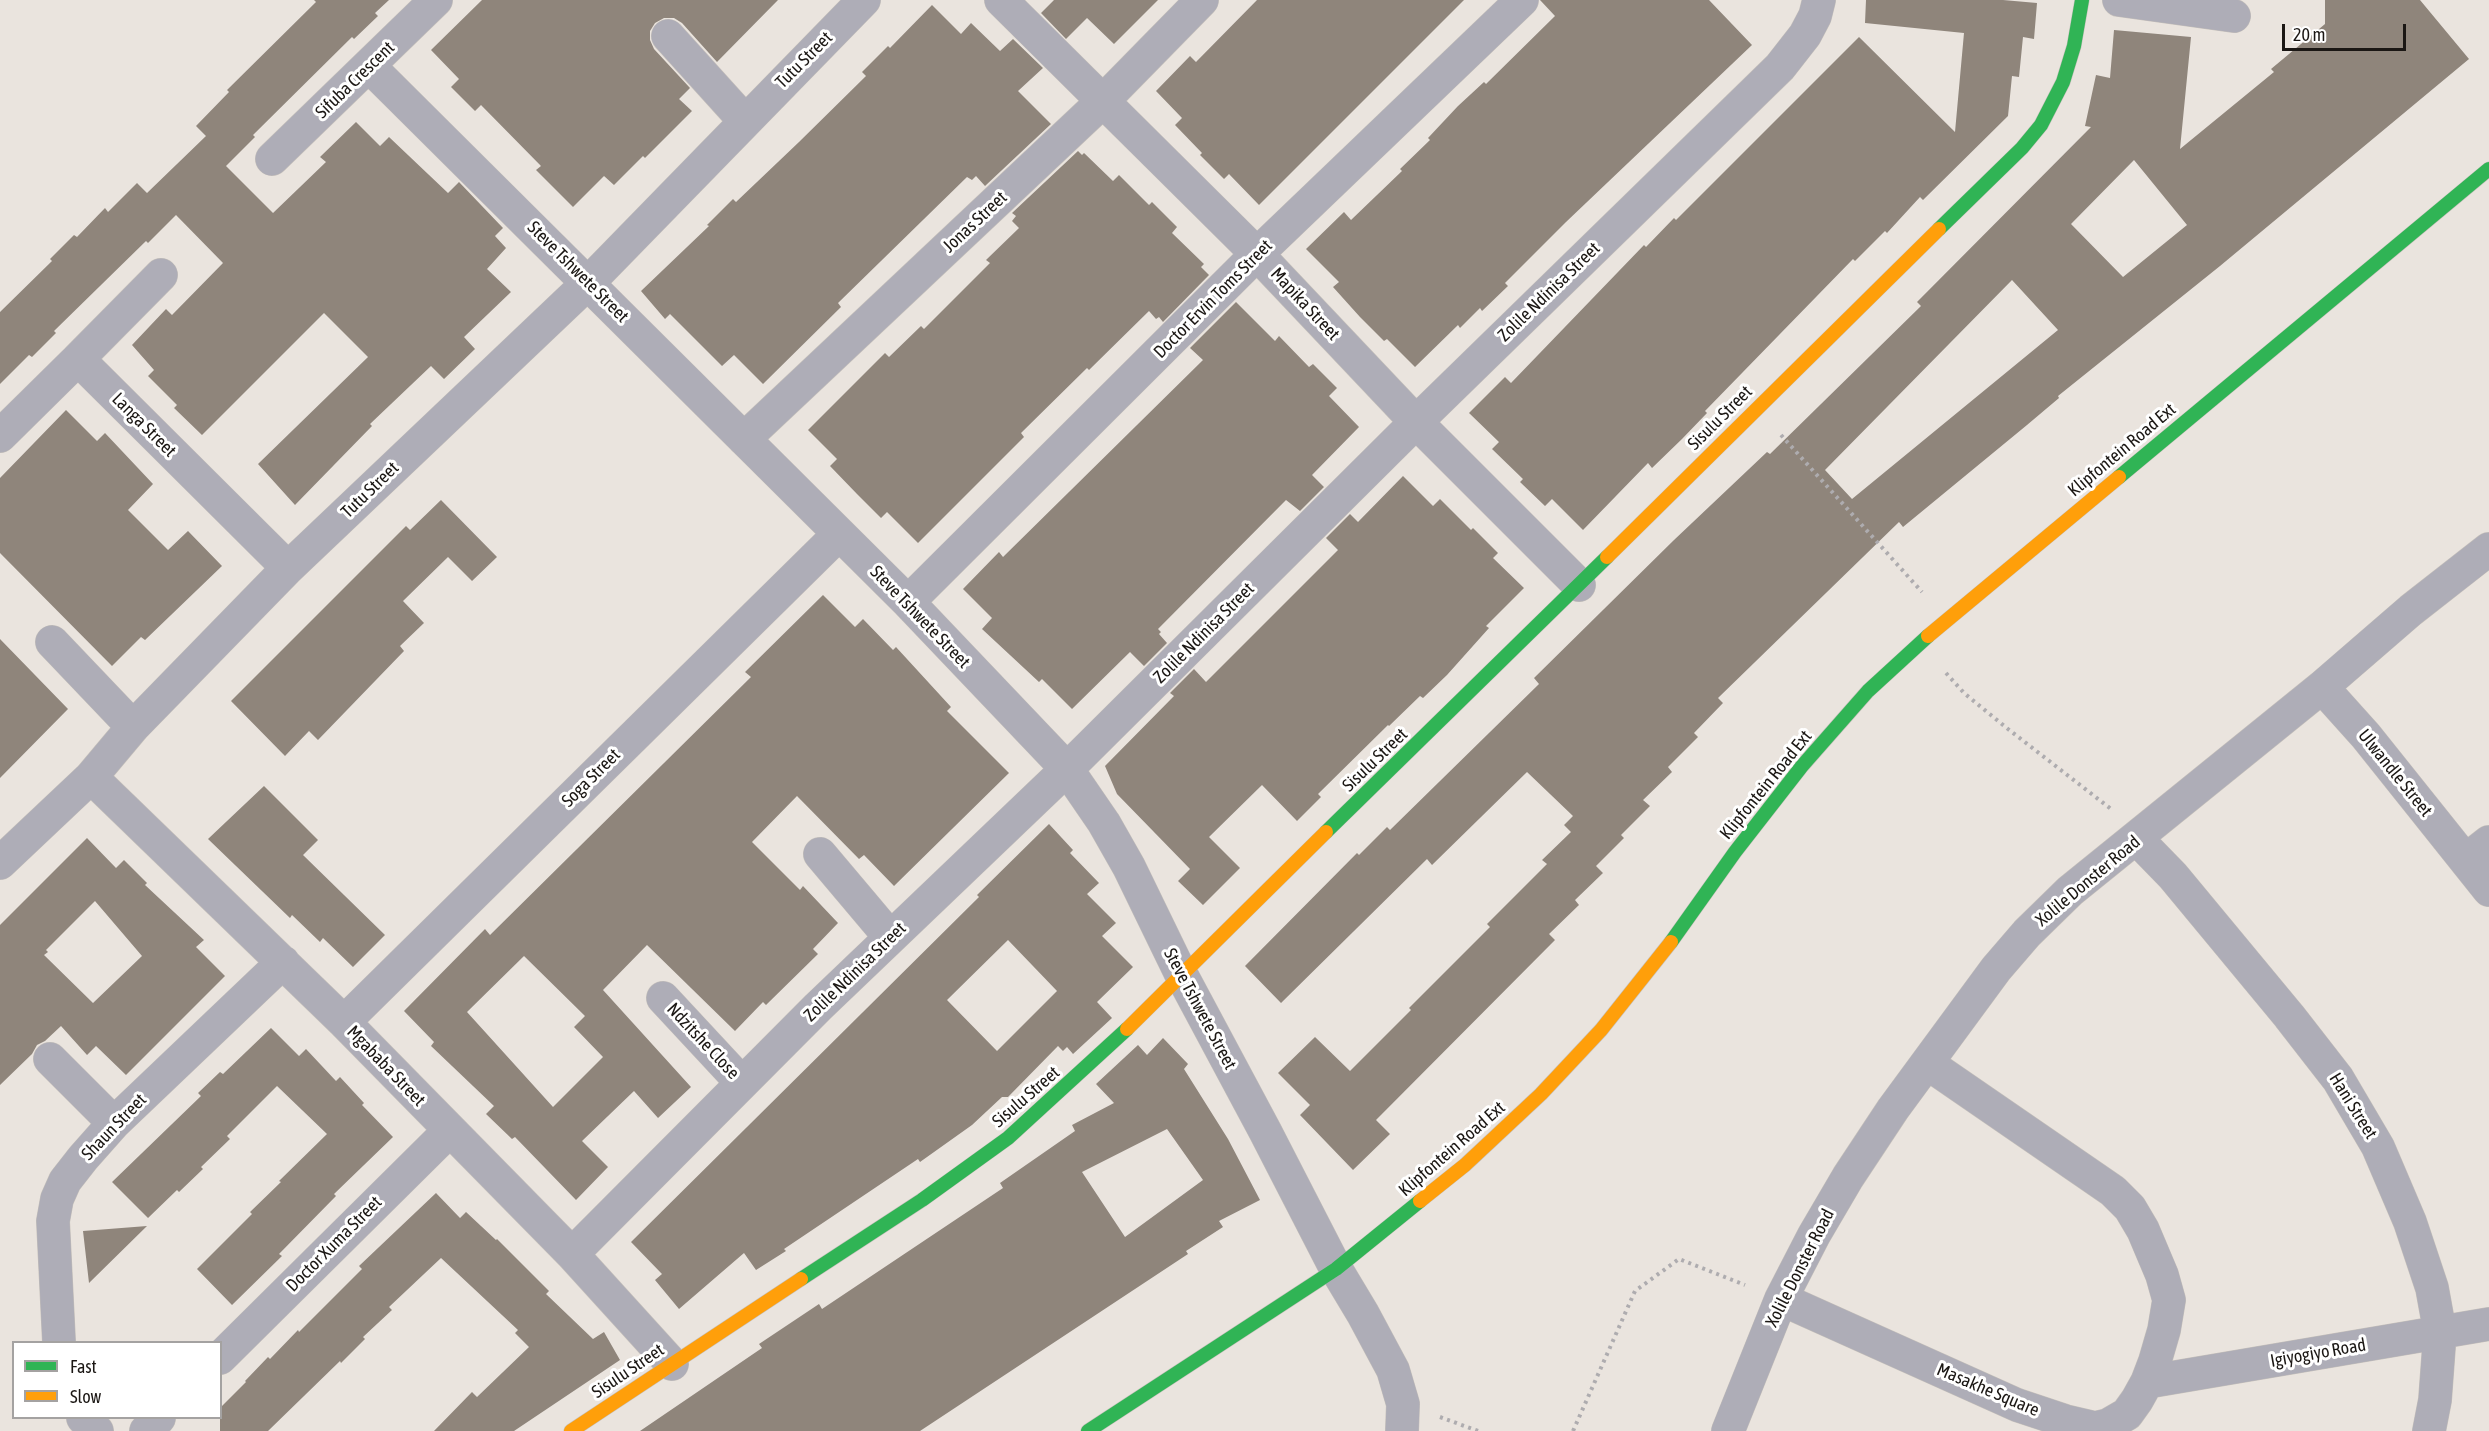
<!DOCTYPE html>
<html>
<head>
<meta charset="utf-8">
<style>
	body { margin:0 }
	#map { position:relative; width:2489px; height:1431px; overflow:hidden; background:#eae4de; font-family:"Asap Condensed",sans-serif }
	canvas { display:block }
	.legend { position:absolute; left:12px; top:1341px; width:210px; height:78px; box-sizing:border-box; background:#fff; border:2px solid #a4a2a1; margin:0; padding:8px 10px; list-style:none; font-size:18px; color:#1b1714 }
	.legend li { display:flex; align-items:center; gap:12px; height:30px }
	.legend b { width:30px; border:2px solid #a4a2a1 }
	.scale { position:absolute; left:2282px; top:24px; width:124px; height:27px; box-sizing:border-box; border:3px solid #1b1714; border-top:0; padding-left:8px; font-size:18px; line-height:21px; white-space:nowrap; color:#1b1714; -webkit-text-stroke:4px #fff; paint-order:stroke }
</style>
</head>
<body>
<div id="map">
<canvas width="2489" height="1431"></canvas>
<ul class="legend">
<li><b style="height:8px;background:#30b455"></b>Fast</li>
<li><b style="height:8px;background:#ff9f0a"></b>Slow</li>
</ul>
<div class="scale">20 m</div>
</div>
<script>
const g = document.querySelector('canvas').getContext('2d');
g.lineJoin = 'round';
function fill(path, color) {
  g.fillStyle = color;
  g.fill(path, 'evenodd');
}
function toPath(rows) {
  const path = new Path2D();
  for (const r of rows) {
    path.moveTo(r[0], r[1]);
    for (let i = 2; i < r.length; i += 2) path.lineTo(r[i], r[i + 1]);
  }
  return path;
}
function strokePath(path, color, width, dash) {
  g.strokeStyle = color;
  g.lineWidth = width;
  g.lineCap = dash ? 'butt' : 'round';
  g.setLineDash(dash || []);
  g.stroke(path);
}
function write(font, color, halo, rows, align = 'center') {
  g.font = font + ' "Asap Condensed",sans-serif';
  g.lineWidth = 6;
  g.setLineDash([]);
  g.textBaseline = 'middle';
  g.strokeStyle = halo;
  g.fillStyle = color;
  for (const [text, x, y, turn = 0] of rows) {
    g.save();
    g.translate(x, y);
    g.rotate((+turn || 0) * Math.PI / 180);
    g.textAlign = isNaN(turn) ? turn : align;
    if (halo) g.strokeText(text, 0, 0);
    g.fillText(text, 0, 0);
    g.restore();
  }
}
fill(toPath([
	[314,0,389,0,375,13,378,16,354,39,352,37,253,135,255,137,226,166,273,213,326,162,320,157,356,122,380,146,389,137,448,193,459,182,503,228,495,236,506,248,487,269,511,292,464,337,475,349,444,379,431,366,370,424,372,426,295,505,258,464,368,357,324,313,202,435,174,408,177,405,148,376,154,370,132,345,166,309,172,315,223,263,176,215,148,243,146,241,54,331,56,333,32,357,29,355,0,384,0,312,52,261,50,259,74,235,77,237,105,208,108,212,137,183,147,193,206,136,196,126,229,92,227,90,316,2],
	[482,0,778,0,717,62,682,23,674,18,664,18,655,23,650,31,650,40,654,49,690,88,679,99,692,111,645,158,643,156,614,185,604,176,573,207,536,170,541,166,481,105,475,111,451,87,459,79,431,50],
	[1054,0,1158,0,1114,44,1087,18,1066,39,1041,13],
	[1257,0,1464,0,1259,205,1229,174,1224,179,1200,155,1202,153,1175,125,1182,118,1156,91,1190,56,1196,62],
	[1540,0,1709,0,1752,45,1566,222,1505,283,1508,286,1482,311,1480,308,1460,328,1458,325,1415,367,1387,339,1384,341,1360,317,1333,287,1339,282,1306,249,1344,212,1351,220,1402,171,1400,169,1430,140,1428,138,1458,106,1484,82,1486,84,1555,16],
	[1866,0,2003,0,2037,3,2034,39,2023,37,2019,77,2012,76,2008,116,1923,200,1920,197,1887,233,1885,231,1855,261,1853,259,1705,411,1707,413,1682,439,1652,468,1648,463,1583,530,1552,499,1545,506,1520,482,1523,479,1492,449,1499,442,1469,413,1505,377,1511,383,1644,245,1646,247,1674,218,1676,220,1859,37,1955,132,1964,33,1865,23],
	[2325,0,2420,0,2469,59,2220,266,2058,396,2059,398,2027,425,1903,527,1899,522,1718,698,1723,703,1694,733,1698,737,1668,767,1672,772,1643,800,1650,806,1621,835,1624,838,1596,866,1603,873,1575,900,1579,905,1549,934,1555,940,1376,1120,1390,1134,1353,1170,1300,1115,1310,1105,1278,1073,1315,1037,1350,1071,1411,1010,1409,1008,1490,927,1487,924,1547,864,1542,860,1571,832,1564,825,1573,816,1527,772,1432,865,1427,859,1281,1003,1245,966,1357,853,1359,855,1387,827,1390,830,1539,684,1534,678,1674,540,1767,452,1770,454,1921,306,1917,302,2091,127,2085,126,2096,75,2110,78,2114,30,2191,37,2180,149,2274,72,2271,69,2325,24],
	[2134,160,2187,225,2123,277,2071,224],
	[2012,280,2058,330,1852,499,1825,470],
	[932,5,961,34,971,23,1000,51,1013,39,1043,68,1018,91,1051,124,985,186,976,176,972,180,967,177,838,303,841,307,763,384,734,355,722,366,670,314,665,319,641,291,709,226,707,225,733,199,736,202,799,142,866,76,862,72,888,46,890,48],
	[1078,151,1082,155,1084,153,1113,181,1119,175,1149,205,1152,202,1177,227,1172,233,1204,264,1201,267,1209,275,1163,322,1159,317,1156,319,1149,311,1089,370,1087,368,1021,433,1024,437,918,543,887,512,881,518,857,494,830,466,837,459,808,430,885,353,889,357,921,326,924,329,990,263,986,260,1019,228,1012,221,1016,216,1012,213],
	[1236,302,1275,341,1279,336,1309,367,1313,364,1337,388,1329,396,1359,427,1312,475,1324,487,1300,511,1286,500,1158,629,1161,632,1159,634,1167,643,1144,666,1130,652,1072,709,1042,679,1039,682,982,629,992,618,963,589,999,552,1003,557,1203,360,1190,348],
	[66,410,97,441,105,433,153,484,128,510,168,550,188,531,222,566,145,640,141,637,112,666,0,553,0,478],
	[1403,476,1433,506,1440,499,1471,530,1473,528,1498,553,1493,558,1524,588,1486,626,1489,628,1447,675,1423,698,1420,696,1389,726,1388,725,1318,794,1321,797,1297,821,1262,785,1209,837,1240,868,1203,905,1178,881,1190,869,1117,794,1105,766,1174,696,1170,693,1194,669,1206,682,1338,550,1326,538,1350,514,1358,522],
	[441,500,497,557,472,581,448,557,403,601,424,623,400,646,404,651,318,740,309,731,285,756,231,701,406,526,410,530],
	[823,595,855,627,863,619,893,650,896,647,951,707,947,711,1009,773,894,886,864,855,859,859,797,796,752,842,800,890,803,886,838,923,813,949,818,954,766,1005,763,1002,735,1031,647,945,603,990,691,1087,658,1118,634,1091,582,1141,608,1167,576,1200,515,1137,512,1139,486,1114,494,1106,431,1046,434,1042,404,1011,485,929,490,935,751,677,745,672],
	[524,956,585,1016,574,1027,603,1057,553,1107,467,1012],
	[0,639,68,709,0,778],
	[264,786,318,840,303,855,385,935,353,967,323,938,320,942,292,915,290,918,208,839],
	[1049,824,1073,850,1070,853,1099,883,1087,894,1116,923,1102,936,1133,967,1097,1002,1112,1018,1073,1054,1067,1047,1063,1051,1058,1046,1008,1097,1002,1097,972,1125,920,1162,918,1159,784,1249,786,1251,756,1270,744,1253,679,1309,655,1280,662,1274,631,1242,979,897,977,895],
	[1008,940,1057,991,997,1051,947,1000],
	[87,838,116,868,124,860,147,883,145,885,204,940,196,947,225,976,126,1075,96,1046,87,1055,61,1026,45,1041,37,1045,32,1054,0,1085,0,925],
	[95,901,142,956,93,1003,44,955,48,952,46,950],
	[271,1028,299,1056,306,1049,336,1081,340,1077,364,1103,362,1105,393,1137,334,1194,336,1196,279,1254,282,1256,232,1305,197,1269,252,1214,250,1212,281,1182,279,1181,327,1134,277,1086,227,1136,230,1139,201,1167,203,1169,179,1192,177,1190,148,1218,112,1182,201,1096,198,1093,220,1072,223,1074],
	[1163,1038,1188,1064,1184,1069,1228,1139,1260,1200,1219,1221,1223,1227,1186,1251,1188,1254,920,1431,640,1431,762,1348,759,1344,819,1304,822,1309,1003,1188,1000,1183,1075,1131,1072,1125,1114,1103,1096,1084,1138,1045,1147,1055],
	[1167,1129,1203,1180,1125,1237,1082,1172],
	[436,1193,460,1218,466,1212,496,1240,497,1239,549,1291,546,1294,593,1339,604,1332,620,1360,514,1431,434,1431,472,1392,477,1397,529,1347,515,1333,518,1330,441,1258,389,1307,392,1310,363,1337,365,1339,341,1363,340,1361,268,1431,220,1431,220,1408,246,1382,245,1381,268,1357,270,1359,298,1330,299,1332,362,1269,359,1266],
	[147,1226,89,1283,83,1231]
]), '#8f857b');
const street = toPath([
	[1001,0,1257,254,1416,422,1579,585],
	[2119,0,2234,16],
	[668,36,744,120],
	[369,66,908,602,1067,769,1104,823,1129,867,1181,974,1265,1131,1336,1269,1363,1314,1393,1370,1403,1404,1402,1431],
	[272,159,436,0],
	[78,359,161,275],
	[0,436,78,359,288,568],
	[744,439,1103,101,1202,0],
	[908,602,1257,254,1522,0],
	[52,642,133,727],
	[2322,687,2366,736,2489,890],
	[91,777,344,1022,572,1254,672,1364],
	[2137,839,2173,876,2289,1016,2338,1079,2378,1147,2410,1222,2432,1288,2440,1332,2435,1400,2429,1431],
	[820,854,890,937],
	[2466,860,2489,842],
	[0,863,91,777,133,727,288,568,589,282,864,0],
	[663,998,742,1083],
	[344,1022,839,534],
	[50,1059,114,1123],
	[572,1254,818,1007,1067,769,1416,422,1780,67,1805,35,1815,16,1819,0],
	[1781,1299,2017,1405,2065,1421,2095,1428,2108,1425,2127,1414,2137,1400,2147,1382,2155,1361,2164,1330,2169,1300,2162,1275,2143,1230,2130,1208,2113,1191,1927,1063],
	[59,1342,53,1221,57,1199,65,1181,83,1158,114,1123,283,962],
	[220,1358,449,1131],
	[2147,1382,2489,1324],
	[83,1418,97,1431],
	[146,1431,159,1418],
	[1728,1431,1781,1299,1814,1235,1848,1177,1893,1109,1996,969,2027,933,2070,891,2322,687,2411,610,2489,549]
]);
const fast = toPath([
	[1939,229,2022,148,2041,125,2063,82,2074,46,2082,0],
	[2119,477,2489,169],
	[1326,832,1607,557],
	[1671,942,1735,852,1802,766,1868,691,1928,636],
	[801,1279,922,1200,1008,1138,1127,1029],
	[1088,1431,1336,1269,1420,1201]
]);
const slow = toPath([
	[1607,557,1939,229],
	[1928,636,2119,477],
	[1127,1029,1326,832],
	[1420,1201,1465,1165,1541,1094,1601,1030,1671,942],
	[571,1431,801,1279]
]);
strokePath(street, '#c4bfba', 34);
strokePath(fast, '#c4bfba', 15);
strokePath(slow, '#c4bfba', 15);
strokePath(toPath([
	[1781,435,1922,592],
	[1946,673,1964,693,2008,729,2111,809],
	[1440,1417,1478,1431],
	[1573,1431,1635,1291,1679,1259,1745,1285]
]), '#aeacaf', 4, [3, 4.5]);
strokePath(street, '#aeadb7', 33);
strokePath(fast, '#30b455', 14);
strokePath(slow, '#ff9f0a', 14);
write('18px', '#1b1714', '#fff', [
	["Tutu Street",804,60,-45],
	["Sifuba Crescent",355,80,-44],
	["Jonas Street",975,222,-43],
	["Steve Tshwete Street",578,272,45],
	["Zolile Ndinisa Street",1549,292,-44],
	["Doctor Ervin Toms Street",1213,299,-45],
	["Mapika Street",1305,304,47],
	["Sisulu Street",1720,418,-45],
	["Langa Street",144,425,45],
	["Klipfontein Road Ext",2122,450,-40],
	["Tutu Street",370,490,-44],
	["Steve Tshwete Street",920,617,46],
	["Zolile Ndinisa Street",1204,633,-45],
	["Sisulu Street",1375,760,-44],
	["Ulwandle Street",2395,773,51],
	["Soga Street",591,778,-45],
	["Klipfontein Road Ext",1766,785,-51],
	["Xolile Donster Road",2088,881,-40],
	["Zolile Ndinisa Street",855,972,-44],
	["Steve Tshwete Street",1200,1009,62],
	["Ndzitshe Close",703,1041,47],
	["Mgababa Street",386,1066,46],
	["Sisulu Street",1026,1097,-41],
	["Hani Street",2353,1106,58],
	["Shaun Street",114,1127,-46],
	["Klipfontein Road Ext",1452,1149,-41],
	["Doctor Xuma Street",334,1244,-45],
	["Xolile Donster Road",1800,1268,-63],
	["Igiyogiyo Road",2318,1353,-10],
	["Sisulu Street",628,1371,-34],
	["Masakhe Square",1988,1390,23]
]);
</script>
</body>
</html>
